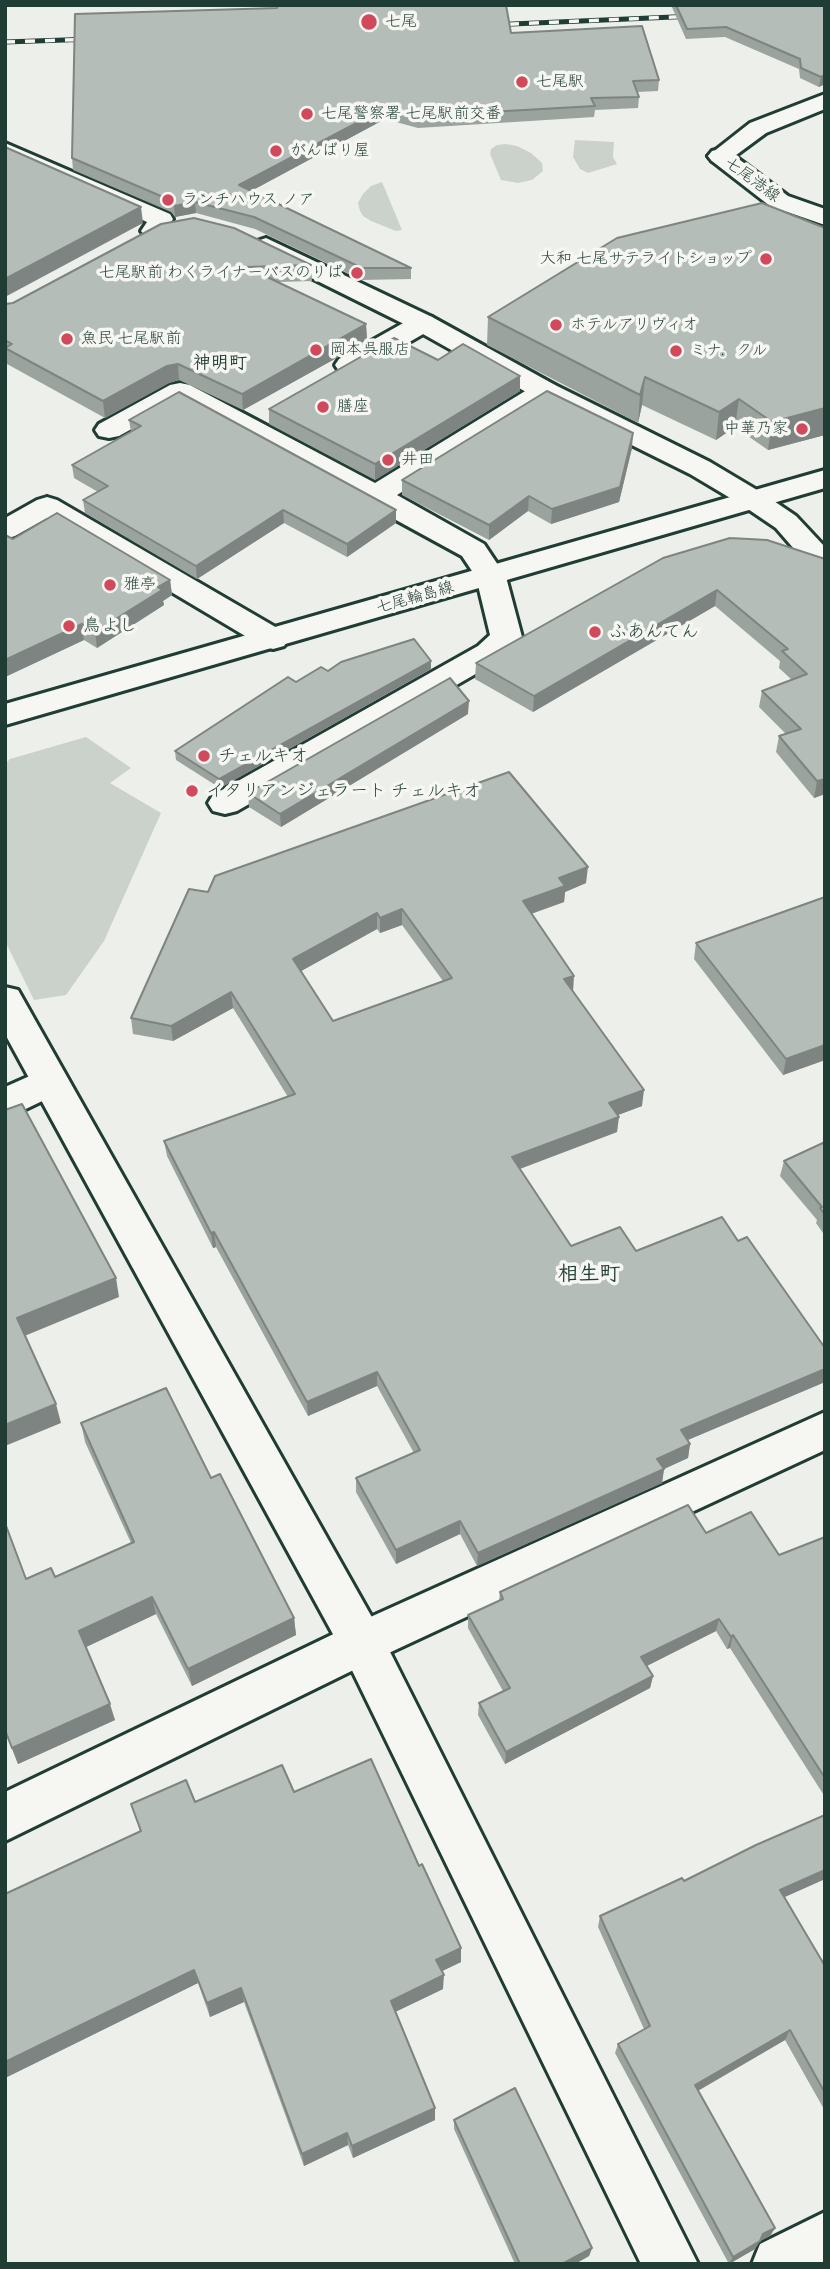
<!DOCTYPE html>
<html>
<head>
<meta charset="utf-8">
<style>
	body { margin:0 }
	#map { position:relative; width:830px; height:2269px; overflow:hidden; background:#edefea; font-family:"Balsamiq Sans",sans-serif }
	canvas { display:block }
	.frame { position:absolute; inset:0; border:7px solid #1f3d34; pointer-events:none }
</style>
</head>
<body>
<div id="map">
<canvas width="830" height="2269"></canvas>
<div class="frame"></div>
</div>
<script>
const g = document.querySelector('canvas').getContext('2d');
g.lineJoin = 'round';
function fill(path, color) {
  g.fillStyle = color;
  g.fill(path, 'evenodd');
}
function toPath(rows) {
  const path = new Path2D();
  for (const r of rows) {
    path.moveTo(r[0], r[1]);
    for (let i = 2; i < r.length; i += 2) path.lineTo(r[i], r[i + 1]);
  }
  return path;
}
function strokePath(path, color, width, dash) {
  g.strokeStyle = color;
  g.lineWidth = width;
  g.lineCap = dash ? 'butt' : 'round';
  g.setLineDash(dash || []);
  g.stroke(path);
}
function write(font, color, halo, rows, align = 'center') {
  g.font = font + ' "Balsamiq Sans","Klee One",sans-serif';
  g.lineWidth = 7;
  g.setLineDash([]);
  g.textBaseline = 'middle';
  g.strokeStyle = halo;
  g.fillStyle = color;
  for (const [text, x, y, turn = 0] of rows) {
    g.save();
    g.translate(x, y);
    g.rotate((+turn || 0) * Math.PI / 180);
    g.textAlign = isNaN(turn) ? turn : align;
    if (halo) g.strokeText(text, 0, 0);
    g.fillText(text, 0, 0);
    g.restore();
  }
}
fill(toPath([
	[575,140,614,142,613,157,617,164,588,173,580,169,573,157],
	[506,144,517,146,531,153,542,163,543,171,532,180,518,183,501,180,490,154,491,149,497,145],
	[382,182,402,230,396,231,371,221,363,216,360,211,358,203,363,194,371,186],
	[86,737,131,768,110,783,161,813,104,941,66,995,34,1000,5,941,5,764,10,759]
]), '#cbd2cc');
const minor = toPath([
	[5,143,170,214,173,219,163,236,154,239,145,236,141,231,147,222,5,159,5,143],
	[423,315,432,317,436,323,432,329,359,371,349,373,339,371,335,365,339,359,414,317,423,315],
	[180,383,190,385,375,483,535,385,545,383,555,385,559,391,555,397,397,495,484,544,506,577,522,637,517,644,500,660,237,811,225,814,213,811,208,803,213,795,478,646,490,635,476,577,462,556,180,402,119,436,109,438,99,436,95,430,99,424,170,385,180,383],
	[752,490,762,493,796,516,825,547,825,575,814,572,776,528,742,505,737,499,742,493,752,490],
	[47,497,57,500,284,632,289,639,284,646,273,649,262,646,47,518,15,536,5,539,5,518,37,500,47,497],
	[50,1067,63,1071,69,1081,63,1091,5,1119,5,1087,50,1067],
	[825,1412,825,1450,378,1658,5,1841,5,1792,346,1628,825,1412],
	[825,2212,825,2264,752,2264,760,2244,825,2212]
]);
const tertiary = toPath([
	[825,94,825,109,766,133,728,161,720,163,712,161,708,156,750,123,825,94],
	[266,238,432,317,555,385,710,462,762,493,767,499,762,505,752,508,742,505,690,474,535,397,414,329,257,251,253,246,257,241,266,238],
	[5,987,18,990,378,1628,698,2264,641,2264,346,1658,5,1034,5,987]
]);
const secondary = toPath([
	[720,149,728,151,788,196,825,209,825,225,770,206,712,161,708,156,712,151,720,149]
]);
const primary = toPath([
	[825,470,825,488,5,725,5,704,825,470]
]);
strokePath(minor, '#1f3d34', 6);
strokePath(tertiary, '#1f3d34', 6);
strokePath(secondary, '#1f3d34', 6);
strokePath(primary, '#1f3d34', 6);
fill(minor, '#f6f6f2');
fill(tertiary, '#f6f6f2');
fill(secondary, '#f6f6f2');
fill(primary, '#f6f6f2');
const rail = toPath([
	[489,25,696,16],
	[5,42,94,39]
]);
strokePath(rail, '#1f3d34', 5);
strokePath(rail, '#f6f6f2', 3.5, [10]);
fill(toPath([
	[671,5,825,5,825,84,819,87,800,78,799,69,725,37,686,39],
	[511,33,659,80,658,91,637,92,639,97,638,108,595,110,594,117,418,128,385,119,251,191,411,268,411,279,362,280,255,229,196,213,175,217,171,212,73,170,72,158],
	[161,224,311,265,312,281,278,282,366,324,367,341,243,410,179,380,169,383,105,418,7,364,5,355,5,304,13,303],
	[825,228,825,435,768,450,735,427,716,440,642,405,638,423,487,345,488,317],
	[438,360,520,376,520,391,375,480,269,424,269,409],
	[129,420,396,523,347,557,284,523,197,579,85,513,83,500,98,492,74,478,72,465,131,432],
	[632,448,619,502,551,524,528,511,489,540,402,495,402,480],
	[5,535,13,539,170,580,172,595,163,601,164,605,97,648,84,640,5,677],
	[663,558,825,559,825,794,814,798,776,752,779,736,786,734,759,707,762,691,792,680,779,668,780,661,715,606,533,712,475,679,476,663],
	[431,669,220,788,176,760,175,751,296,682,328,671],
	[468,714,281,827,249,807,248,793],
	[586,883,565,892,564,902,531,914,573,991,642,1106,618,1115,617,1132,520,1169,571,1246,636,1251,738,1241,825,1348,825,1382,688,1440,690,1444,688,1458,664,1469,662,1483,477,1566,460,1534,396,1564,356,1492,356,1478,414,1453,377,1386,308,1416,216,1247,213,1248,167,1156,164,1141,288,1097,233,1008,173,1041,133,1034,131,1018,208,892],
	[402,925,443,981,333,1021,301,971,377,929,380,933],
	[825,897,825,1060,783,1075,694,959,696,943],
	[825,1142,825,1236,816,1223,817,1220,780,1176,784,1161],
	[81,1423,211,1478,294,1618,296,1635,192,1686,156,1614,86,1647,115,1720,18,1764,5,1731,26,1579,55,1577,131,1543,85,1442],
	[706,1533,779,1555,825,1537,825,1797,730,1648,727,1649,716,1631,646,1666,653,1676,650,1688,505,1764,478,1715,479,1703,503,1691,468,1628,468,1615,499,1601,500,1592],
	[294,1792,419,1866,461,1948,461,1962,442,1971,443,1989,395,2012,435,2120,353,2158,348,2145,304,2166,244,2002,210,2017,198,1983,5,2078,5,1894,140,1831,131,1804,195,1802],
	[825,1815,825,1879,784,1897,825,1966,825,2111,785,2040,698,2091,775,2228,770,2236,760,2241,755,2249,729,2264,615,2053,618,2044,644,2029,598,1927,600,1916,684,1881],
	[454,2120,592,2248,589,2256,575,2264,515,2264,454,2129]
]), '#9ba39e');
fill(toPath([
	[825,75,825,84,819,87,821,77],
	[385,108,385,119,240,197,239,185],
	[195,202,196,213,175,217,174,206],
	[141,207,143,223,5,297,5,279],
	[366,324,367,341,243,410,242,394],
	[178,364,179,380,169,383,105,418,103,401,167,366],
	[520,376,520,391,375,480,375,464],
	[645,377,642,405,638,423,640,395],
	[739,399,735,427,716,440,719,412],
	[825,408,825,435,768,450,772,422],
	[633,433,632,448,619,502,551,524,552,509],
	[529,496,528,511,489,540,489,525],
	[283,510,284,523,197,579,196,566],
	[396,510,396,523,347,557,347,544],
	[170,580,172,595,163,601,164,605,97,648,95,632],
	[717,590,715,606,533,712,534,696],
	[82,624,84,640,5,677,5,660],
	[431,661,431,669,220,788,219,779],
	[469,701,468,714,281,827,280,814],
	[825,779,825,794,814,798,817,781],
	[588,867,586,883,565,892,564,902,522,917,523,901,559,878],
	[402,909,402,925,380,933,380,918],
	[377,913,377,929,294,975,293,959],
	[574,976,573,992,564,979],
	[231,992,233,1008,173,1041,171,1026],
	[825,1045,825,1060,783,1075,786,1059],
	[644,1090,642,1106,607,1119,609,1103],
	[619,1117,617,1132,511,1172,512,1157],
	[214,1232,216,1247,213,1248,211,1233],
	[116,1278,119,1297,22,1337,17,1318],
	[825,1369,825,1382,678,1444,681,1430],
	[377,1372,377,1386,308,1416,307,1402],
	[56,1404,61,1423,5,1446,5,1425],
	[690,1444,688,1458,655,1473,657,1459],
	[664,1469,662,1483,477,1566,478,1553],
	[460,1521,460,1534,396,1564,396,1550],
	[152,1597,156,1614,84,1648,79,1631],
	[294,1618,296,1635,192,1686,188,1669],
	[719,1619,716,1631,639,1670,641,1657],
	[733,1635,730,1648,727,1649,731,1637],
	[653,1676,650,1688,505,1764,506,1752],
	[110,1704,115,1720,18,1764,12,1748],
	[825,1870,825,1879,776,1901,780,1890],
	[461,1948,461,1962,436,1974,436,1960],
	[194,1970,198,1983,5,2078,5,2062],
	[444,1975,443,1989,391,2014,391,2001],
	[241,1988,244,2002,210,2017,207,2003],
	[790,2030,785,2040,692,2094,695,2085],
	[435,2108,435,2120,353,2158,352,2146],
	[347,2133,348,2145,304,2166,302,2154],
	[775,2228,770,2236,760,2241,755,2249,729,2264,733,2257,763,2234],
	[592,2248,589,2256,575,2264,562,2264]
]), '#7e8481');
const building = toPath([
	[278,5,506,5,511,33,642,26,659,80,633,81,639,97,591,98,595,106,418,116,385,108,239,185,411,268,362,268,254,217,195,202,174,206,170,200,72,158,75,14,277,8,278,5],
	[676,5,825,5,825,75,821,77,801,68,800,59,726,27,687,29,676,5],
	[5,147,141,207,5,279,5,147],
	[762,203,825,228,825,408,772,422,739,399,719,412,645,377,640,395,488,317,617,238,762,203],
	[194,218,234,228,311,265,246,267,366,324,242,394,178,364,167,366,103,401,5,348,12,344,5,340,5,304,13,303,161,224,194,218],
	[394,338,438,360,463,344,520,376,375,464,269,409,394,338],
	[547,391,633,433,620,487,552,509,529,496,489,525,402,480,547,391],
	[179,392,396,510,347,544,283,510,196,566,83,500,108,486,72,465,141,426,129,420,179,392],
	[57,513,170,580,158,587,162,590,95,632,82,624,5,660,5,535,13,539,57,513],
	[730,538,767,540,825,559,825,779,817,781,779,736,801,729,762,691,807,674,782,651,788,649,717,590,534,696,476,663,663,558,730,538],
	[414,639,431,661,219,779,175,751,288,677,296,682,321,667,328,671,341,662,414,639],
	[450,678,469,701,280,814,248,793,450,678],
	[509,772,588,867,559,878,565,886,523,901,574,976,564,979,644,1090,609,1103,619,1117,512,1157,571,1246,620,1227,636,1251,722,1217,738,1241,747,1237,825,1348,825,1369,681,1430,690,1444,657,1459,664,1469,478,1553,460,1521,396,1550,356,1478,420,1450,377,1372,307,1402,214,1232,211,1233,164,1141,295,1094,231,992,171,1026,131,1018,189,889,208,892,215,876,509,772],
	[402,909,452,978,333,1021,293,959,377,913,380,918,402,909],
	[825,897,825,1045,786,1059,696,943,825,897],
	[22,1104,116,1278,17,1318,56,1404,5,1425,5,1110,22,1104],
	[825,1142,825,1215,820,1208,822,1207,784,1161,825,1142],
	[166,1388,211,1478,220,1474,294,1618,188,1669,152,1597,79,1631,110,1704,12,1748,5,1730,5,1523,26,1579,51,1568,55,1577,134,1542,81,1423,166,1388],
	[688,1505,706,1533,751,1512,779,1555,825,1537,825,1778,733,1635,731,1637,719,1619,641,1657,653,1676,506,1752,479,1703,510,1688,468,1615,503,1599,500,1592,688,1505],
	[371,1759,419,1866,422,1864,461,1948,436,1960,444,1975,391,2001,435,2108,352,2146,347,2133,302,2154,241,1988,207,2003,194,1970,5,2062,5,1894,141,1831,131,1804,186,1780,195,1802,282,1765,294,1792,371,1759],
	[825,1815,825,1870,780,1890,825,1966,825,2093,790,2030,695,2085,775,2228,763,2234,760,2241,733,2257,618,2044,650,2026,600,1916,682,1878,684,1881,756,1845,825,1815],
	[515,2088,592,2248,562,2264,520,2264,454,2120,515,2088]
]);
fill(building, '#b4bdb8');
strokePath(building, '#7e8481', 2);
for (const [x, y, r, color] of [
	[369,22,9,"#d1495b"],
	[522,82,7,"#d1495b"],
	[307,114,7,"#d1495b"],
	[276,151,7,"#d1495b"],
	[168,200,7,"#d1495b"],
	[766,259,7,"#d1495b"],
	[357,273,7,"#d1495b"],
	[556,325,7,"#d1495b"],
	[67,339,7,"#d1495b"],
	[316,350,7,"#d1495b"],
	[676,351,7,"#d1495b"],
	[323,407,7,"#d1495b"],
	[802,429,7,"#d1495b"],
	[388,460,7,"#d1495b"],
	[110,585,7,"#d1495b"],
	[69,626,7,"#d1495b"],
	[595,632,7,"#d1495b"],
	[204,756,7,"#d1495b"],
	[192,791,7,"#d1495b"]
]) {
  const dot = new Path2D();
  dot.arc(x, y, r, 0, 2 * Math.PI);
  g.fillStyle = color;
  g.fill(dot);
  strokePath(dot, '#f6f6f2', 2.5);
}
write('16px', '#1f3d34', '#f6f6f2', [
	["七尾",385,22],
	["七尾駅",536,82],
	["七尾警察署 七尾駅前交番",321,114],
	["がんばり屋",290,151],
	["ランチハウス ノア",182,200],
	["大和 七尾サテライトショップ",752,259,"right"],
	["七尾駅前 わくライナーバスのりば",343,273,"right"],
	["ホテルアリヴィオ",570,325],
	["魚民 七尾駅前",81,339],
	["岡本呉服店",330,350],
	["ミナ．クル",690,351],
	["膳座",337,407],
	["中華乃家",788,429,"right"],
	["井田",402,460],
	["雅亭",124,585]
], 'left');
write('16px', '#1f3d34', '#f6f6f2', [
	["七尾港線",752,180,36],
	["七尾輪島線",415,598,-16]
]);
write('bold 18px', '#1f3d34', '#f6f6f2', [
	["神明町",220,363]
]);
write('18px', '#1f3d34', '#f6f6f2', [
	["鳥よし",83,626],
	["ふあんてん",609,632],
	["チェルキオ",218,756],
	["イタリアンジェラート チェルキオ",206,791]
], 'left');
write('bold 21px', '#1f3d34', '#f6f6f2', [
	["相生町",589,1275]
]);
</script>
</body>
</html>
